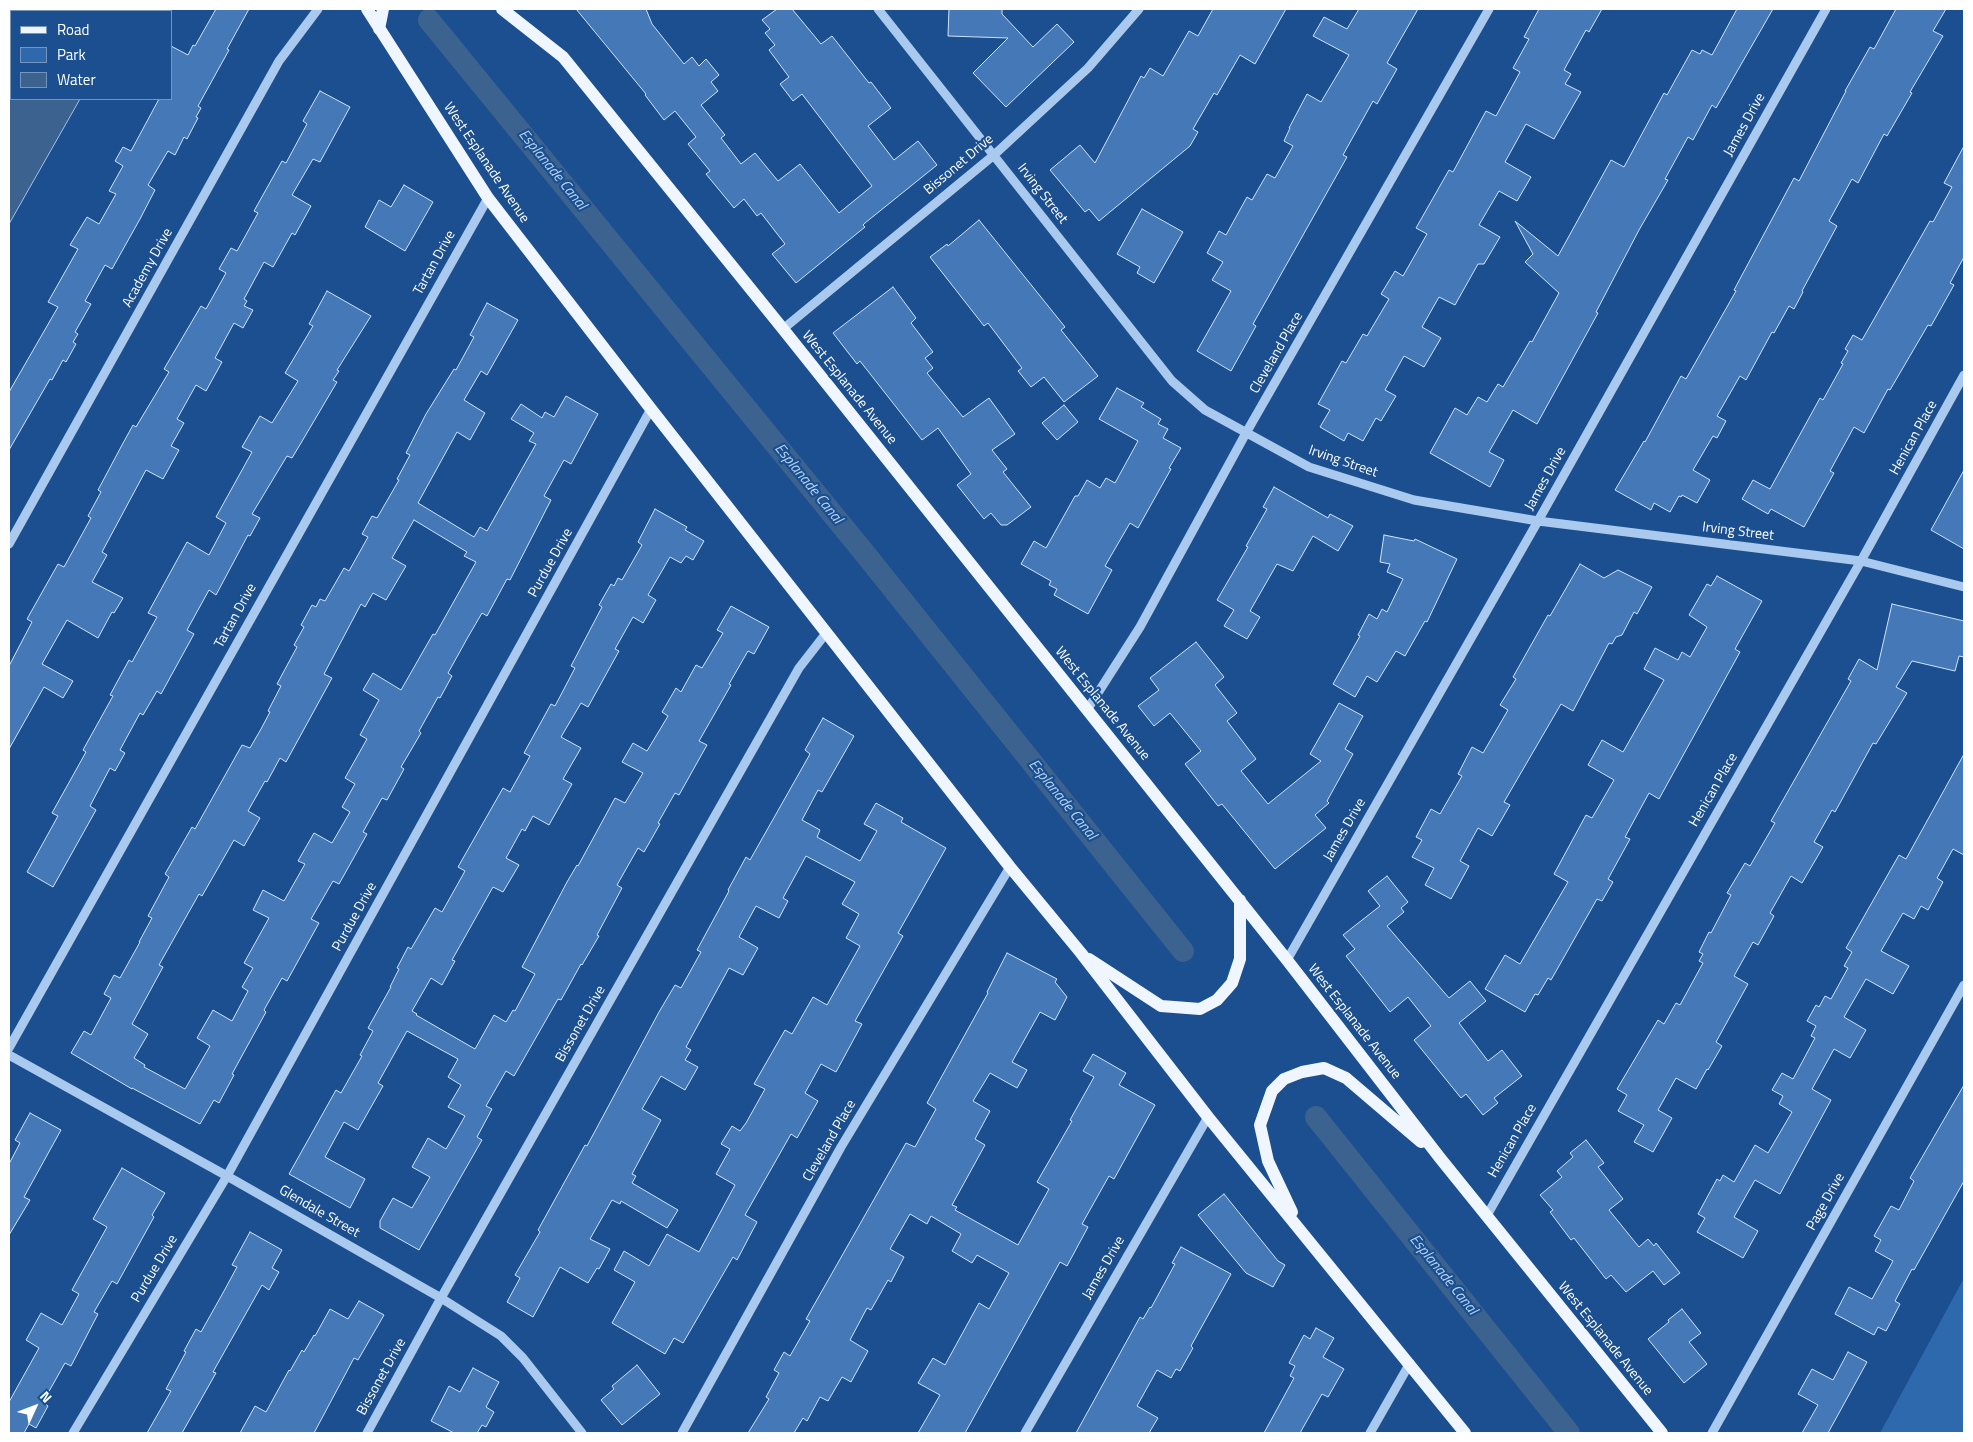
<!DOCTYPE html>
<html>
<head>
<meta charset="utf-8">
<style>
	body { margin:0 }
	#map { position:relative; width:1973px; height:1442px; overflow:hidden; background:#1b4f8f; font-family:"Titillium Web",sans-serif }
	canvas { display:block }
	.frame { position:absolute; inset:0; border:10px solid #fff; pointer-events:none }
	.legend { position:absolute; left:10px; top:10px; width:162px; height:90px; box-sizing:border-box; background:#1b4f8f; border:1px solid #7695bc; margin:0; padding:6px 9px; list-style:none; font-size:15px; color:#fff }
	.legend li { display:flex; align-items:center; gap:10px; height:25px }
	.legend b { width:25px; border:1px solid #7695bc }
	.north { position:absolute; left:10px; top:1382px; width:50px; height:50px; -webkit-text-stroke:4px #1b4f8f; paint-order:stroke; rotate:47deg; font-size:14px; font-weight:700; line-height:20px; text-align:center; color:#fff }
	.north::after { content:''; display:block; margin:auto; width:18px; height:22px; background:#fff; clip-path:polygon(50% 0,100% 100%,50% 72%,0 100%) }
</style>
</head>
<body>
<div id="map">
<canvas width="1973" height="1442"></canvas>
<div class="frame"></div>
<ul class="legend">
<li><b style="height:6px;background:#f0f6ff"></b>Road</li>
<li><b style="height:14px;background:#2e69ad"></b>Park</li>
<li><b style="height:14px;background:#3c6290"></b>Water</li>
</ul>
<div class="north">N</div>
</div>
<script>
const g = document.querySelector('canvas').getContext('2d');
g.lineJoin = 'round';
function fill(path, color) {
  g.fillStyle = color;
  g.fill(path, 'evenodd');
}
function toPath(rows) {
  const path = new Path2D();
  for (const r of rows) {
    path.moveTo(r[0], r[1]);
    for (let i = 2; i < r.length; i += 2) path.lineTo(r[i], r[i + 1]);
  }
  return path;
}
function strokePath(path, color, width, dash) {
  g.strokeStyle = color;
  g.lineWidth = width;
  g.lineCap = dash ? 'butt' : 'round';
  g.setLineDash(dash || []);
  g.stroke(path);
}
function write(font, color, halo, rows, align = 'center') {
  g.font = font + ' "Titillium Web",sans-serif';
  g.lineWidth = 4.5;
  g.setLineDash([]);
  g.textBaseline = 'middle';
  g.strokeStyle = halo;
  g.fillStyle = color;
  for (const [text, x, y, turn = 0] of rows) {
    g.save();
    g.translate(x, y);
    g.rotate((+turn || 0) * Math.PI / 180);
    g.textAlign = isNaN(turn) ? turn : align;
    if (halo) g.strokeText(text, 0, 0);
    g.fillText(text, 0, 0);
    g.restore();
  }
}
fill(toPath([
	[1964,1278,1964,1433,1880,1433]
]), '#2e69ad');
const water = toPath([
	[9,9,130,9,129,11,11,11,11,99,80,99,9,224,9,9]
]);
fill(water, '#3c6290');
strokePath(water, '#9cc4f0', 1);
strokePath(toPath([
	[429,20,866,555,1183,951],
	[1316,1117,1569,1433]
]), '#3c6290', 22);
const building = toPath([
	[216,9,249,9,227,49,229,50,198,106,201,108,196,117,198,118,187,139,184,137,175,155,168,151,148,185,155,190,140,219,112,269,105,265,85,301,91,304,75,332,78,334,73,342,76,344,66,362,63,360,52,380,50,379,9,450,9,392,58,307,48,302,78,249,70,245,87,217,99,224,116,194,109,191,123,166,115,161,123,147,131,151,159,99,171,99,171,46,188,55,193,45,195,46,216,9],
	[576,9,646,9,652,24,684,64,692,57,699,66,706,59,719,75,711,82,718,91,701,105,725,135,721,138,741,164,755,153,778,181,800,164,839,213,872,186,802,94,793,101,780,84,789,77,769,50,775,45,765,33,770,29,762,20,777,9,792,9,821,44,832,36,869,83,871,82,891,108,868,126,894,160,918,141,937,165,865,223,863,225,865,227,796,283,772,254,785,244,761,213,757,216,744,199,734,208,706,174,710,171,688,144,696,137,675,111,664,120,645,95,646,94,576,9],
	[949,9,1002,9,1002,14,1033,47,1057,24,1074,42,1006,107,973,73,1008,38,948,36,949,9],
	[1213,9,1286,9,1255,64,1240,55,1217,95,1214,93,1193,129,1198,132,1190,146,1099,221,1089,209,1085,212,1050,170,1080,145,1095,163,1141,76,1144,78,1150,68,1163,76,1189,31,1198,36,1213,9],
	[1359,9,1418,9,1387,63,1397,69,1377,104,1373,101,1343,155,1347,157,1253,324,1256,326,1231,371,1197,351,1231,291,1212,280,1223,262,1207,253,1219,231,1226,235,1247,197,1252,200,1267,174,1275,178,1293,146,1284,141,1290,128,1289,128,1307,94,1321,102,1349,55,1313,36,1324,17,1347,29,1359,9],
	[1539,9,1602,9,1589,32,1586,30,1564,70,1571,74,1565,84,1581,92,1554,139,1526,124,1505,162,1531,177,1517,201,1499,191,1479,225,1500,237,1484,264,1478,264,1455,305,1439,297,1422,327,1441,338,1424,367,1404,356,1385,390,1396,396,1381,421,1376,418,1363,441,1348,433,1344,441,1320,427,1330,410,1318,404,1342,361,1346,363,1363,334,1367,336,1389,299,1381,294,1395,271,1403,276,1427,234,1416,228,1449,170,1453,172,1486,111,1496,116,1520,72,1513,68,1529,39,1524,37,1539,9],
	[1737,9,1773,9,1716,108,1712,105,1693,140,1688,137,1665,179,1668,180,1639,230,1596,312,1598,313,1537,424,1513,410,1489,452,1504,460,1490,487,1430,453,1455,408,1467,415,1478,397,1487,402,1498,384,1503,387,1530,341,1532,342,1559,293,1525,262,1533,254,1515,221,1558,256,1611,160,1624,167,1664,93,1667,95,1692,50,1700,54,1702,50,1712,55,1737,9],
	[1896,9,1946,9,1933,31,1943,36,1910,92,1912,93,1887,136,1884,134,1858,183,1852,179,1829,221,1837,226,1802,291,1803,292,1794,309,1789,306,1774,333,1772,332,1746,380,1740,376,1717,416,1726,421,1717,438,1713,436,1693,470,1710,480,1697,503,1682,495,1681,497,1679,496,1670,512,1654,503,1651,510,1615,490,1644,441,1645,442,1681,376,1686,379,1736,291,1734,290,1794,178,1799,181,1846,91,1845,91,1870,47,1874,49,1896,9],
	[320,91,350,107,320,162,313,159,292,195,311,206,295,235,292,233,273,267,264,262,244,299,247,301,244,306,253,310,243,328,234,323,215,358,222,362,206,391,196,385,177,419,184,423,171,446,179,450,163,479,146,470,102,552,107,555,92,582,123,598,114,613,112,612,98,638,67,620,42,664,73,681,63,698,44,687,9,749,9,666,32,622,27,619,58,564,64,567,91,518,88,516,101,492,98,490,122,445,133,425,136,427,169,372,164,369,201,306,206,309,226,273,219,269,231,248,237,251,258,213,254,211,282,161,286,163,307,124,303,121,320,91],
	[1964,146,1964,257,1950,283,1954,285,1931,326,1928,325,1890,390,1888,389,1864,433,1854,427,1830,471,1834,473,1804,527,1771,509,1768,514,1742,499,1753,480,1770,489,1820,398,1823,400,1843,364,1841,363,1848,351,1845,349,1853,335,1862,340,1930,221,1933,222,1952,187,1944,183,1964,146],
	[404,185,433,202,405,251,365,227,379,200,391,207,404,185],
	[1142,209,1183,232,1154,283,1137,273,1140,267,1117,254,1142,209],
	[979,220,1065,327,1061,330,1098,376,1064,402,1044,377,1031,387,1018,371,1022,368,988,323,984,326,930,257,947,244,948,246,979,220],
	[893,287,916,318,911,323,933,352,925,358,933,368,927,373,963,417,989,398,1015,434,992,450,1007,469,1003,472,1031,507,1007,525,1001,525,991,513,984,519,957,485,971,474,938,428,922,440,860,361,857,364,833,333,893,287],
	[327,291,371,316,337,370,339,371,333,380,337,382,301,443,292,458,287,456,252,514,260,518,250,536,248,535,216,595,209,590,187,630,194,634,161,694,157,691,143,715,140,713,120,750,125,753,115,771,110,768,90,806,96,810,53,887,27,872,58,816,52,813,86,752,83,750,113,696,110,695,129,660,132,662,157,617,148,613,187,542,209,555,226,523,216,517,252,452,242,447,260,416,272,423,298,381,285,373,313,326,309,324,327,291],
	[487,303,518,320,487,375,481,371,464,400,485,413,470,440,457,432,418,503,474,537,480,527,487,531,536,444,529,441,534,433,511,419,521,404,542,418,545,412,554,417,566,396,598,414,571,464,564,460,544,496,551,500,510,580,507,579,487,616,482,613,468,637,448,673,452,676,440,698,438,697,419,731,421,733,401,767,404,769,387,800,382,798,363,832,367,834,339,884,333,881,311,919,319,923,287,981,282,978,264,1010,266,1012,232,1074,234,1075,219,1103,214,1100,200,1124,132,1088,132,1089,71,1053,84,1031,91,1035,111,998,104,994,114,975,120,978,140,942,139,942,152,918,148,916,169,877,165,874,192,827,195,829,242,745,250,748,261,729,270,712,268,711,281,686,277,684,297,647,294,645,304,627,301,625,312,605,316,607,320,599,325,601,344,568,349,571,368,537,362,534,372,516,377,518,399,480,397,479,410,455,406,453,426,414,454,369,456,370,474,337,470,335,487,303],
	[414,520,467,552,464,556,476,562,435,635,433,634,401,690,373,673,363,690,379,700,360,735,367,739,345,778,355,784,342,807,350,812,332,843,314,833,298,861,305,864,284,901,263,890,253,910,269,918,244,963,253,968,242,987,248,991,232,1021,213,1010,197,1038,210,1046,185,1089,144,1067,145,1065,134,1058,148,1034,132,1024,163,967,159,965,199,894,202,896,234,840,244,846,260,818,248,811,265,781,267,782,280,758,286,762,332,678,324,674,361,604,365,607,373,593,386,600,406,566,392,558,414,520],
	[1117,388,1144,403,1141,407,1161,419,1158,424,1168,429,1163,438,1181,448,1169,468,1171,469,1138,528,1130,523,1105,566,1112,570,1088,614,1054,595,1057,589,1049,585,1051,581,1021,564,1034,541,1046,548,1075,496,1078,496,1087,480,1100,488,1106,478,1115,483,1138,441,1099,419,1117,388],
	[1064,405,1078,422,1057,440,1042,423,1064,405],
	[1964,470,1964,549,1931,530,1964,470],
	[1274,487,1328,518,1330,514,1353,526,1338,551,1313,536,1293,571,1277,564,1250,611,1260,617,1247,639,1224,626,1234,610,1217,600,1248,547,1246,546,1267,509,1263,507,1274,487],
	[655,509,687,527,685,530,704,541,693,560,686,556,681,563,670,557,648,595,656,600,643,623,633,617,615,649,619,651,588,707,581,703,561,737,581,748,563,779,572,784,549,825,533,816,525,831,522,829,506,858,519,865,503,892,493,887,452,960,455,961,442,985,431,978,412,1011,417,1014,416,1015,475,1049,494,1015,506,1022,513,1010,515,1011,535,974,522,967,567,882,577,865,578,866,615,798,625,803,643,773,622,762,633,743,647,751,668,716,662,712,676,688,681,692,696,665,702,668,723,633,717,630,731,606,769,627,754,654,748,651,729,684,731,685,699,741,707,745,679,795,675,793,658,823,660,824,644,852,638,848,617,885,622,888,597,935,599,936,582,965,581,964,561,1000,558,999,514,1076,506,1071,486,1106,492,1109,477,1137,482,1140,419,1250,380,1228,380,1221,393,1198,412,1208,430,1177,412,1167,428,1138,446,1149,465,1116,448,1107,461,1085,448,1077,458,1059,407,1031,378,1083,383,1086,358,1130,344,1122,325,1157,365,1179,350,1208,289,1174,336,1090,341,1093,362,1056,360,1055,373,1031,368,1028,391,987,390,987,399,969,397,968,408,947,411,949,435,908,442,912,465,871,458,867,503,788,510,792,530,756,524,753,551,704,555,706,575,668,571,666,602,607,599,605,611,584,614,586,618,578,622,580,642,545,638,542,655,509],
	[1384,535,1414,541,1415,539,1457,559,1427,622,1425,621,1405,656,1396,651,1377,682,1367,676,1355,697,1333,684,1360,636,1358,635,1369,614,1377,619,1382,609,1387,612,1403,579,1387,572,1390,564,1380,562,1384,535],
	[1580,564,1604,578,1618,570,1652,587,1637,614,1634,612,1622,635,1616,637,1612,644,1609,643,1573,711,1561,704,1504,802,1510,805,1492,836,1478,828,1460,861,1469,866,1451,899,1425,885,1434,868,1412,857,1422,840,1416,837,1431,809,1440,814,1462,776,1458,774,1472,747,1483,753,1508,710,1500,705,1516,679,1513,677,1548,615,1550,616,1580,564],
	[1717,576,1762,601,1735,649,1740,652,1659,799,1649,793,1625,837,1630,839,1608,879,1613,882,1602,901,1597,899,1551,980,1548,978,1538,995,1535,994,1525,1012,1485,989,1505,955,1520,964,1568,882,1554,874,1586,815,1592,818,1614,780,1588,765,1602,740,1623,752,1664,680,1644,669,1655,648,1678,660,1682,652,1690,657,1707,627,1689,615,1707,584,1711,586,1717,576],
	[1892,604,1964,621,1964,657,1959,656,1955,671,1912,661,1896,687,1907,693,1876,744,1873,743,1835,812,1832,810,1814,842,1823,847,1802,883,1791,876,1770,913,1774,916,1758,945,1753,942,1734,976,1748,984,1716,1042,1722,1046,1708,1070,1707,1069,1696,1089,1676,1078,1658,1110,1672,1118,1653,1152,1634,1142,1644,1125,1618,1111,1627,1095,1617,1089,1658,1020,1664,1024,1676,1003,1680,1005,1703,963,1699,961,1703,954,1699,952,1709,932,1711,933,1731,895,1727,893,1745,863,1750,866,1775,823,1771,821,1851,681,1848,679,1859,659,1877,670,1892,604],
	[1196,642,1224,677,1215,685,1237,713,1227,721,1256,759,1241,771,1268,804,1321,761,1310,754,1339,703,1363,716,1345,749,1353,754,1327,801,1329,803,1315,815,1326,828,1275,869,1222,804,1218,806,1185,764,1201,751,1170,713,1154,726,1138,706,1159,690,1150,678,1196,642],
	[823,718,854,736,822,792,818,790,802,820,820,830,817,837,860,861,877,831,864,824,876,803,903,818,901,822,946,848,898,933,903,936,855,1021,862,1024,836,1072,821,1064,805,1093,818,1101,797,1138,791,1134,745,1215,757,1222,737,1260,733,1257,683,1343,674,1338,665,1354,612,1323,635,1282,614,1270,624,1251,649,1266,667,1234,699,1252,735,1185,716,1174,730,1149,721,1144,732,1126,740,1131,746,1123,765,1089,754,1084,785,1030,792,1034,813,997,827,1005,860,946,846,938,859,914,842,904,855,882,806,856,783,898,788,901,779,918,756,906,739,937,758,948,743,975,729,968,686,1047,691,1050,685,1060,698,1067,685,1090,661,1076,642,1109,661,1120,632,1174,636,1176,632,1183,678,1210,667,1228,621,1201,620,1204,612,1200,590,1239,610,1249,599,1269,597,1268,588,1283,560,1267,533,1317,507,1302,520,1278,515,1275,540,1232,538,1230,585,1145,587,1146,659,1012,675,985,681,988,701,952,697,950,729,891,728,890,746,857,750,860,810,754,805,750,823,718],
	[1964,754,1964,855,1953,849,1937,878,1943,882,1928,910,1921,906,1914,919,1903,913,1881,951,1909,966,1893,994,1866,979,1844,1017,1866,1030,1850,1058,1834,1049,1812,1089,1831,1100,1780,1194,1755,1180,1734,1217,1758,1231,1743,1258,1697,1232,1705,1218,1698,1214,1717,1179,1720,1181,1723,1175,1734,1182,1755,1145,1768,1153,1792,1112,1779,1104,1783,1096,1772,1090,1782,1073,1793,1079,1815,1038,1811,1036,1816,1026,1807,1021,1816,1005,1819,1007,1825,996,1831,999,1848,968,1844,966,1852,952,1846,948,1899,855,1906,859,1964,754],
	[1387,876,1408,902,1401,908,1404,912,1387,926,1449,998,1470,981,1486,1001,1459,1023,1488,1061,1502,1050,1522,1076,1494,1098,1498,1103,1483,1115,1466,1094,1461,1098,1414,1040,1431,1026,1408,997,1390,1012,1346,956,1355,949,1343,935,1380,906,1368,891,1387,876],
	[1007,953,1057,979,1055,982,1067,997,1055,1020,1040,1012,1012,1062,1027,1070,1017,1088,990,1073,973,1101,990,1111,975,1139,985,1145,952,1205,957,1207,955,1210,1018,1245,1049,1189,1037,1182,1072,1121,1070,1120,1094,1077,1083,1071,1093,1054,1126,1073,1119,1085,1155,1105,1114,1179,1109,1176,1082,1224,1088,1227,1067,1266,1060,1262,965,1433,918,1433,940,1395,918,1383,933,1358,945,1365,979,1303,989,1309,1009,1273,977,1255,972,1263,952,1251,961,1234,931,1216,927,1224,910,1214,890,1249,904,1257,891,1282,888,1280,871,1310,867,1308,850,1340,868,1351,851,1382,842,1377,828,1401,820,1397,807,1421,803,1418,794,1433,748,1433,769,1399,766,1397,779,1373,774,1370,784,1352,790,1356,810,1321,806,1319,906,1143,915,1147,936,1109,927,1103,988,993,987,992,1007,953],
	[1964,1085,1964,1181,1914,1270,1912,1269,1895,1301,1900,1304,1886,1331,1878,1327,1874,1335,1835,1314,1849,1287,1872,1299,1893,1261,1875,1251,1881,1240,1874,1236,1891,1206,1899,1210,1914,1181,1910,1178,1964,1085],
	[30,1113,61,1130,24,1197,30,1200,9,1235,9,1164,20,1143,15,1140,30,1113],
	[1586,1140,1604,1163,1598,1167,1623,1199,1609,1210,1639,1247,1648,1239,1654,1246,1656,1243,1680,1273,1664,1285,1653,1271,1626,1292,1611,1275,1606,1279,1574,1238,1571,1240,1550,1212,1553,1210,1540,1195,1562,1177,1557,1171,1573,1157,1570,1153,1586,1140],
	[122,1168,165,1193,152,1215,154,1217,117,1284,112,1281,94,1312,98,1314,71,1366,65,1363,43,1402,48,1406,36,1428,29,1424,24,1433,9,1433,9,1402,39,1348,26,1340,41,1313,62,1325,79,1294,72,1290,107,1227,93,1219,122,1168],
	[1224,1194,1278,1261,1285,1265,1273,1287,1246,1273,1198,1215,1224,1194],
	[250,1232,282,1250,272,1268,279,1272,269,1290,262,1285,213,1372,216,1373,182,1433,147,1433,171,1391,166,1389,186,1352,184,1351,196,1329,201,1332,224,1291,237,1267,232,1265,250,1232],
	[1181,1247,1231,1274,1191,1346,1193,1348,1180,1371,1176,1369,1171,1378,1157,1370,1137,1406,1158,1418,1149,1433,1076,1433,1140,1317,1143,1319,1150,1307,1151,1308,1175,1264,1172,1263,1181,1247],
	[359,1301,384,1315,358,1360,354,1358,314,1433,240,1433,255,1406,266,1412,289,1370,290,1371,302,1350,304,1352,314,1335,315,1336,330,1309,348,1319,359,1301],
	[1682,1309,1701,1333,1689,1342,1707,1364,1684,1383,1648,1339,1669,1322,1668,1320,1682,1309],
	[1316,1328,1334,1338,1323,1357,1344,1369,1328,1397,1322,1394,1300,1433,1264,1433,1294,1378,1290,1376,1295,1366,1289,1363,1304,1335,1310,1339,1316,1328],
	[1848,1352,1867,1362,1828,1433,1802,1433,1818,1405,1798,1394,1812,1369,1833,1380,1848,1352],
	[637,1365,660,1394,622,1425,601,1400,614,1389,612,1386,637,1365],
	[473,1368,499,1382,486,1407,494,1412,486,1427,482,1425,477,1433,454,1433,431,1421,449,1386,460,1392,473,1368]
]);
fill(building, '#4478b7');
strokePath(building, '#cfe3fa', 1);
strokePath(toPath([
	[878,9,1172,381,1205,410,1309,467,1414,500,1538,521,1861,561,1964,587],
	[783,329,994,155,1088,68,1139,9],
	[9,544,279,61,318,9],
	[1087,710,1140,627,1246,433,1489,9],
	[1287,960,1538,521,1826,9],
	[9,1048,488,198],
	[9,1055,227,1176,441,1298,501,1336,523,1358,582,1433],
	[1486,1217,1861,561,1964,375],
	[73,1433,227,1176,651,409],
	[367,1433,441,1298,799,668,827,632],
	[682,1433,841,1147,1010,867],
	[1025,1433,1208,1117],
	[1370,1433,1410,1363],
	[1712,1433,1964,985]
]), '#a9c9ee', 9);
strokePath(toPath([
	[367,9,488,198,651,409,1010,867,1081,953,1208,1117,1465,1433],
	[502,9,563,57,783,329,1287,960,1440,1158,1662,1433],
	[379,29,383,9],
	[1089,959,1161,1006,1200,1009,1217,1000,1232,983,1240,959,1240,900],
	[1292,1212,1268,1161,1260,1125,1272,1091,1284,1079,1302,1072,1324,1068,1346,1078,1421,1142]
]), '#f0f6ff', 12);
write('14px', '#fff', '#1b4f8f', [
	["James Drive",1745,125,-61],
	["West Esplanade Avenue",486,163,56],
	["Bissonet Drive",959,165,-40],
	["Irving Street",1042,194,52],
	["Tartan Drive",435,263,-61],
	["Academy Drive",148,268,-61],
	["Cleveland Place",1277,353,-60],
	["West Esplanade Avenue",849,388,51],
	["Henican Place",1914,438,-61],
	["Irving Street",1343,462,19],
	["James Drive",1546,479,-61],
	["Irving Street",1738,532,7],
	["Purdue Drive",551,563,-61],
	["Tartan Drive",236,616,-61],
	["West Esplanade Avenue",1102,704,51],
	["Henican Place",1714,790,-60],
	["James Drive",1345,830,-60],
	["Purdue Drive",355,917,-61],
	["West Esplanade Avenue",1354,1022,52],
	["Bissonet Drive",581,1024,-60],
	["Cleveland Place",830,1141,-60],
	["Henican Place",1513,1141,-60],
	["Page Drive",1826,1202,-61],
	["Glendale Street",319,1212,30],
	["James Drive",1104,1268,-60],
	["Purdue Drive",155,1269,-59],
	["West Esplanade Avenue",1605,1339,51],
	["Bissonet Drive",382,1377,-61]
]);
write('italic 15px', '#b5d3f5', '#1b4f8f', [
	["Esplanade Canal",552,170,51],
	["Esplanade Canal",808,484,51],
	["Esplanade Canal",1062,800,51],
	["Esplanade Canal",1443,1275,51]
]);
</script>
</body>
</html>
